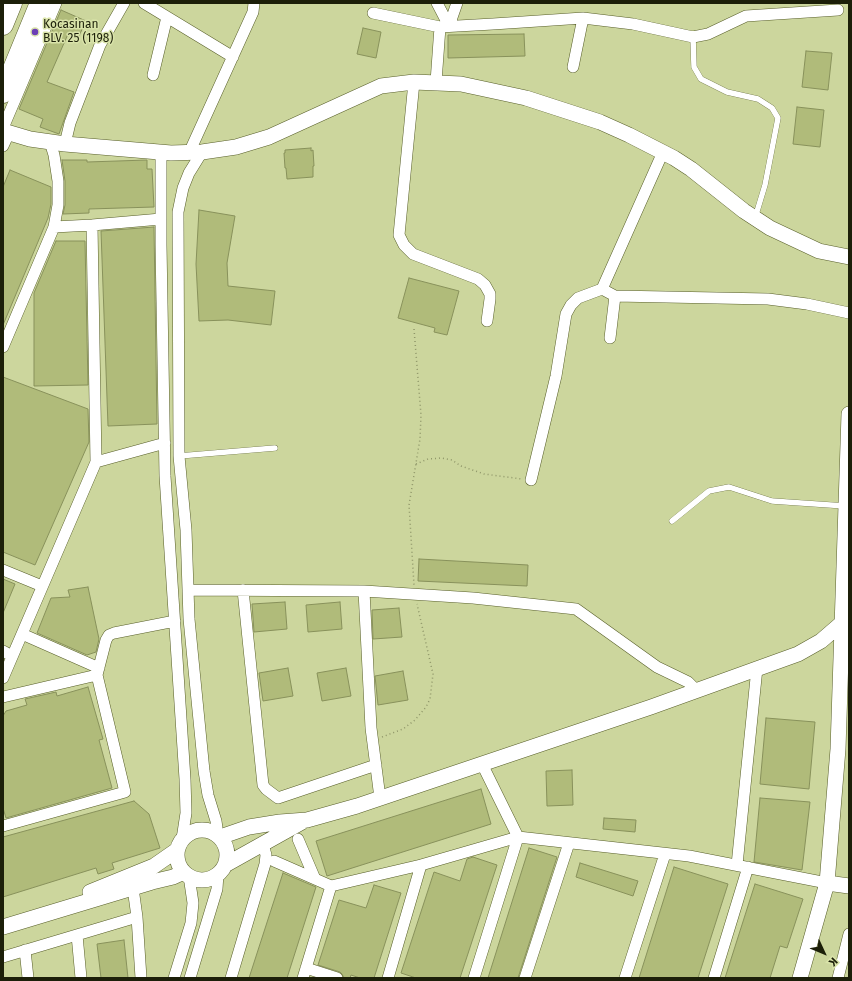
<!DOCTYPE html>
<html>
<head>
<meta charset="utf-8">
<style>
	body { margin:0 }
	#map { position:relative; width:852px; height:981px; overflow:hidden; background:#ccd69d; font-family:"Fira Sans",sans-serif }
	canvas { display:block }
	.frame { position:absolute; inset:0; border:4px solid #1c1f09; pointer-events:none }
	.north { position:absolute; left:804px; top:933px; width:40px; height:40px; -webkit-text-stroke:3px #d9e3a9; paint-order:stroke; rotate:134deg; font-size:11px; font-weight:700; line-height:16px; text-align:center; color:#1c1f09 }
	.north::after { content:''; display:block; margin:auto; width:14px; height:18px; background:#1c1f09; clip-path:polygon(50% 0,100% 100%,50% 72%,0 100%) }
</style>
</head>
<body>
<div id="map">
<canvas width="852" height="981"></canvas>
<div class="frame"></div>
<div class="north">K</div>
</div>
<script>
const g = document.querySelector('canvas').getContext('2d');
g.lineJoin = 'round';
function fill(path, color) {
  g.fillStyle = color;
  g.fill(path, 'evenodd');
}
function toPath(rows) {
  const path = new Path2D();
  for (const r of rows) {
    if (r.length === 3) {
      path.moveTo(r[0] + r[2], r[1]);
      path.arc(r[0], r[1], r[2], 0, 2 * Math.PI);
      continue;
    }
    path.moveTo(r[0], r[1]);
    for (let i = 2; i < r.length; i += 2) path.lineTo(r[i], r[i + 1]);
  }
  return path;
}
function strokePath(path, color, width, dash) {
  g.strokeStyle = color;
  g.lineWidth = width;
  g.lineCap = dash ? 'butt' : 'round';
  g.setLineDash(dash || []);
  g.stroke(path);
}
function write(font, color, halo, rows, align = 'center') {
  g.font = font + ' "Fira Sans",sans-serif';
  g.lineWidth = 3;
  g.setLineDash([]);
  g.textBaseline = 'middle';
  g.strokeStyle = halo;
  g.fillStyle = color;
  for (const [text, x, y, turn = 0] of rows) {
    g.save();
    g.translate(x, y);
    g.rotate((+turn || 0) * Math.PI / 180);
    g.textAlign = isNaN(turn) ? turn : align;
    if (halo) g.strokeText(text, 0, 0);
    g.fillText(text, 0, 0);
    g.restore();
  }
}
const building = toPath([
	[61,10,86,21,78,38,68,34,47,82,74,92,59,134,40,127,43,119,19,109,61,10],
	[363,28,381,32,376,58,357,54,363,28],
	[524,34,525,56,448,58,448,35,524,34],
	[806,51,832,53,828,90,802,87,806,51],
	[797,107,824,110,820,147,793,144,797,107],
	[311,148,311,151,313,150,314,166,313,166,313,177,287,179,286,168,285,168,284,153,285,153,285,150,311,148],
	[62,160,87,160,87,162,147,160,147,169,152,169,154,207,89,209,89,213,63,214,65,205,65,181,62,160],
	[10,170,51,187,51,204,48,218,3,325,3,187,10,170],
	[199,210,235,216,227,263,228,286,275,291,271,325,228,320,199,321,196,264,199,210],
	[154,227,157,424,108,426,101,231,154,227],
	[56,241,85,241,88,385,34,386,34,293,56,241],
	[409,278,459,291,447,335,434,332,435,328,398,318,409,278],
	[3,377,88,409,89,442,35,565,3,552,3,377],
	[419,559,528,565,527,586,418,581,419,559],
	[3,579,15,584,3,613,3,579],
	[88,587,99,639,96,652,87,655,37,633,51,598,70,597,68,590,88,587],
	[285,602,287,629,254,632,252,604,285,602],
	[340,602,342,629,308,632,306,605,340,602],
	[399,608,402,637,373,639,372,610,399,608],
	[288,668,293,696,263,701,259,673,288,668],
	[346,668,351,696,322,701,317,673,346,668],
	[403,671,408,700,378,705,375,676,403,671],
	[88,687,103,739,99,740,112,788,6,818,3,808,3,716,6,711,27,705,25,699,56,692,57,696,88,687],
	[766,718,815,722,809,789,760,784,766,718],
	[572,770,573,805,547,806,546,771,572,770],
	[481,789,491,824,327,876,316,841,481,789],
	[760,798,810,802,802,870,754,862,760,798],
	[134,801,149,814,160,848,112,863,114,869,98,874,96,868,3,897,3,837,134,801],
	[604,818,636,820,635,832,603,829,604,818],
	[529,848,557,857,518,978,488,978,529,848],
	[473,857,497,865,460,978,416,978,401,973,434,872,460,881,467,859,473,857],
	[580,863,638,881,633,896,576,877,580,863],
	[674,867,728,884,698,978,639,978,674,867],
	[283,873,316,887,287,978,249,978,283,873],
	[755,884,803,899,787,948,780,946,770,978,725,978,755,884],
	[374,885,401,893,374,978,360,978,351,975,350,978,344,978,342,974,340,972,318,965,339,900,366,908,374,885],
	[124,940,128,978,101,978,97,944,124,940]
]);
fill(building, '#b0bb7a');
strokePath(building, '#88915b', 1);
const lane = toPath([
	[693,37,694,67,701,79,727,92,758,99,772,108,778,118,765,185,755,218],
	[179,456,275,448],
	[672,521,709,491,729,487,772,501,845,506]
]);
const street = toPath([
	[144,3,233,57],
	[437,3,449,26],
	[373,13,440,27,493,24,583,18,633,24,693,37,708,34,746,16,838,10],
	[449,26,457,3],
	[573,67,583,18],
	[153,75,167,17],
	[414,82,399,235,404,245,413,254,478,279,485,285,490,294,490,299,487,321],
	[436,82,440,27],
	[3,128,56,3],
	[65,144,70,123,100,45,124,3],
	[3,146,9,133],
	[161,152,161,245,165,476,185,779,186,813,182,839],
	[202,152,189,173,183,188,178,212,179,456,186,530,189,619,204,771,208,795,216,821,217,828,215,833],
	[189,153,253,12,254,3],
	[54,227,92,225,161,219],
	[602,289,615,296,768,299,807,304,849,313],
	[610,338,615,296],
	[3,347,54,227,58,205,58,181,54,155,50,142],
	[96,462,165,443],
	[531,480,556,376,566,314,571,305,578,298,602,289,663,152],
	[3,570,42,586],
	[188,590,364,591,473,598,576,609,657,667,688,682,696,690],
	[243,590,263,785,266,789,278,798,376,765],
	[364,591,371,728,380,798],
	[22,634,99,668],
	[3,651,12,656],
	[3,678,96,462,92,225],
	[3,697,97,675],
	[3,826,125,792,97,675,106,640,109,635,114,633,175,621],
	[298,839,315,879],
	[274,861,331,886,421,865,518,837,689,856,827,883],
	[737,865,757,668],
	[133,888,137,917,141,978],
	[77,935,81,978],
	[25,950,28,978],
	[3,957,137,917],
	[306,968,337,978],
	[174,978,191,923,193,903,189,876],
	[190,978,217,889,218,874],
	[231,978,265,864,266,855,263,844],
	[303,978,331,886],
	[388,978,421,865],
	[474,978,518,837,482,764],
	[525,978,569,843],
	[625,978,665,854],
	[714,978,748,867],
	[838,978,849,934]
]);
const secondary = toPath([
	[3,131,30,139,65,144,171,153,202,152,236,147,269,137,381,86,414,82,461,84,526,98,600,122,629,135,674,158,691,169,744,211,770,228,819,251,849,257],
	[202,855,25],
	[220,837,249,827,280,822,307,820,357,806,651,707,798,654,821,641,843,622,849,619],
	[225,865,302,822],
	[827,883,849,886],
	[90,892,154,866,177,850],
	[3,927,152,882,173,877,184,872],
	[800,978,827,883,838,749,849,414]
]);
const highway = toPath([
	[3,25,12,3],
	[3,93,40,3]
]);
strokePath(lane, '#585f2a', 6);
strokePath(street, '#585f2a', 12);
strokePath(secondary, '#585f2a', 16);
strokePath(highway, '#585f2a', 21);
strokePath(toPath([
	[414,329,421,415,420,439,409,505,414,585],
	[416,464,428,459,441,458,452,460,461,466,484,474,522,479],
	[382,737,403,729,415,720,426,707,430,699,433,674,417,604]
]), '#8f9669', 1.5, [1, 3]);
strokePath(lane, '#fff', 5.5);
strokePath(street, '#fff', 11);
strokePath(secondary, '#fff', 15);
strokePath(highway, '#fff', 20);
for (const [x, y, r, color] of [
	[35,32,4,"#6c3fb6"]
]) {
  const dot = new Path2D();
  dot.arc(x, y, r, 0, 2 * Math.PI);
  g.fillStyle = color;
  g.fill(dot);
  strokePath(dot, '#d9e3a9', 1.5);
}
write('12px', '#1c1f09', '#d9e3a9', [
	["Kocasinan",43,25],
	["BLV. 25 (1198)",43,39]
], 'left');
</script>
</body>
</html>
